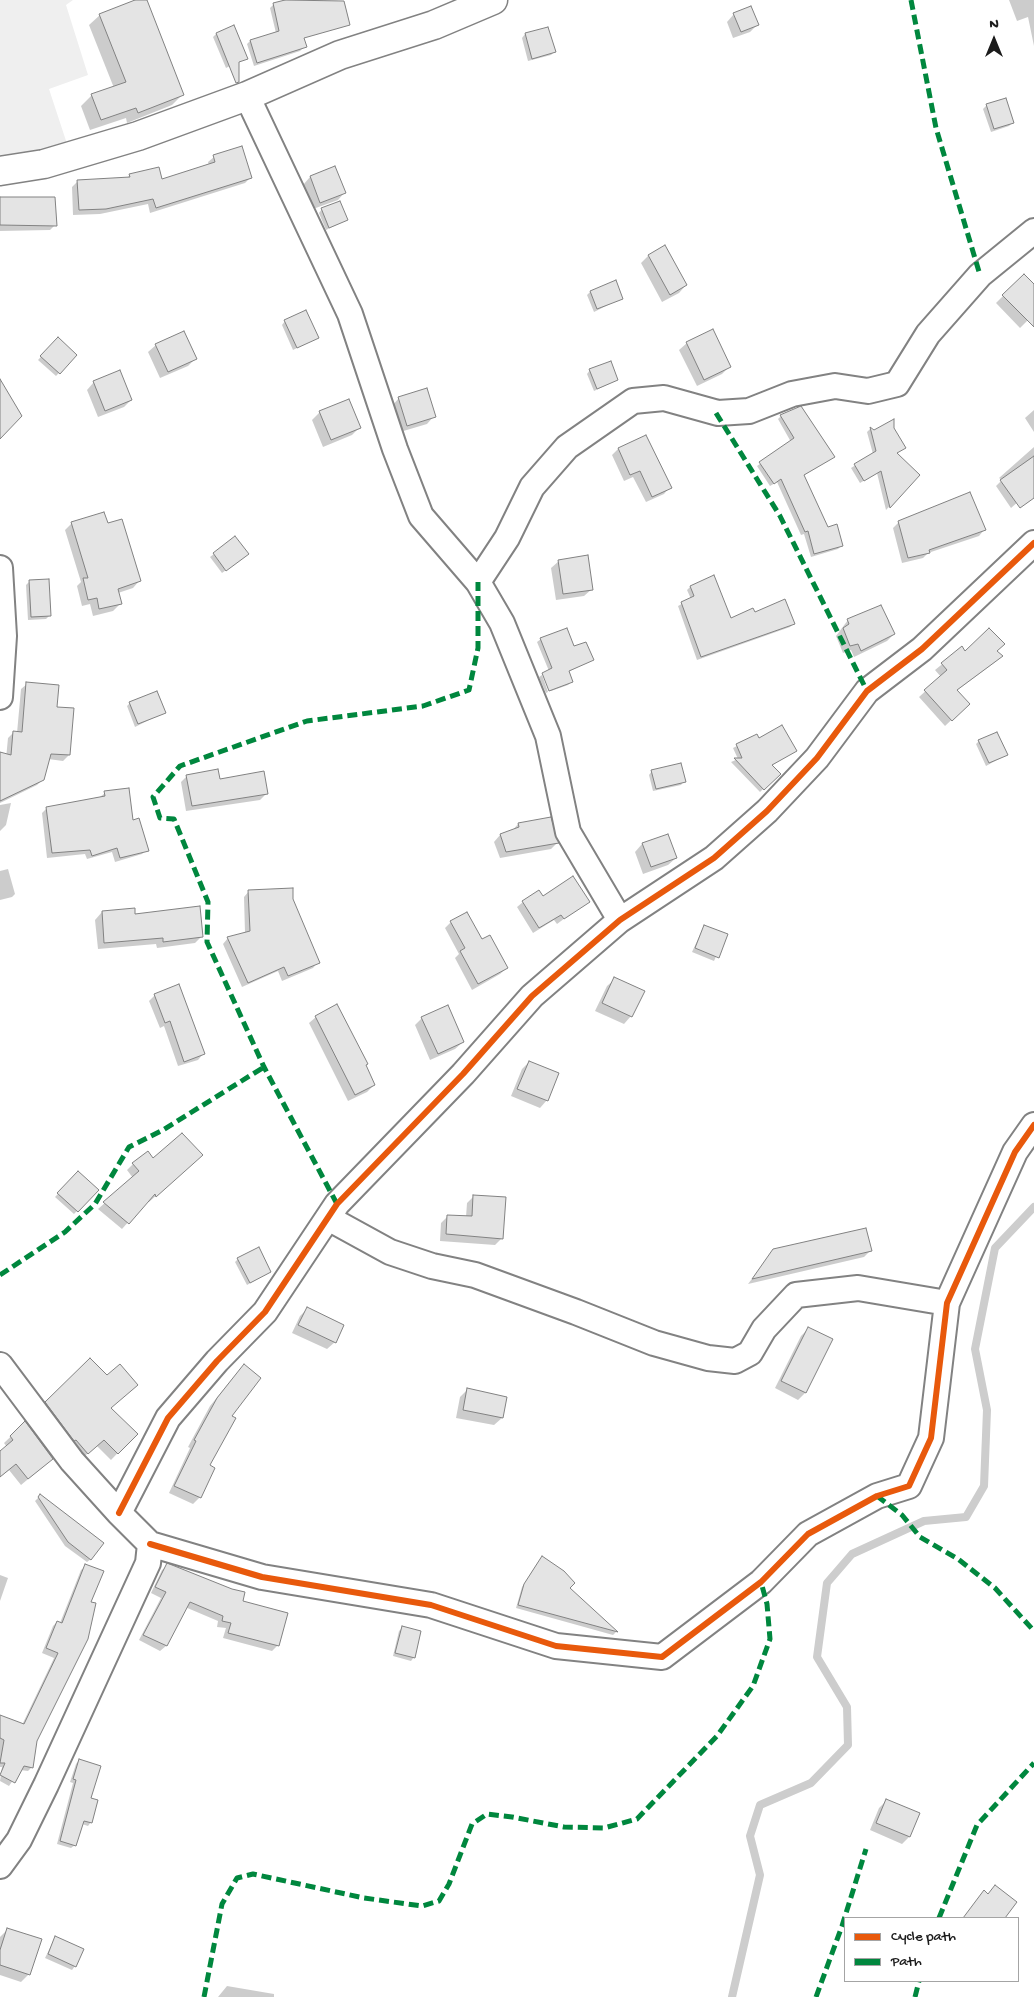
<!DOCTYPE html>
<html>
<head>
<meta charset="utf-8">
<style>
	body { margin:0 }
	#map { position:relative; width:1034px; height:1997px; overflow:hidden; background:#fff; font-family:"Gochi Hand",sans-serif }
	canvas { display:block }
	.legend { position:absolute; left:844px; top:1917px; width:175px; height:65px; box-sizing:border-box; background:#fff; border:1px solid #a4a4a4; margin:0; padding:6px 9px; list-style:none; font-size:15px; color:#1c1c1c }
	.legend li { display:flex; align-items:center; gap:10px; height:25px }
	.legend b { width:25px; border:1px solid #a4a4a4 }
	.north { position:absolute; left:969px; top:15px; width:50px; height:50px; -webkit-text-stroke:4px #fff; paint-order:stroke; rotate:0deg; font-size:14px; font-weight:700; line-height:20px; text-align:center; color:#1c1c1c }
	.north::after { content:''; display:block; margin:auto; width:18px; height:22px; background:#1c1c1c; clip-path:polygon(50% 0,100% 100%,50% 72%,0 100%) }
</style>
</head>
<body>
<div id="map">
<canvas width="1034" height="1997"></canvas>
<ul class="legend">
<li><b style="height:6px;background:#e8590c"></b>Cycle path</li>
<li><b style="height:6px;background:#00873e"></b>Path</li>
</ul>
<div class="north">N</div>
</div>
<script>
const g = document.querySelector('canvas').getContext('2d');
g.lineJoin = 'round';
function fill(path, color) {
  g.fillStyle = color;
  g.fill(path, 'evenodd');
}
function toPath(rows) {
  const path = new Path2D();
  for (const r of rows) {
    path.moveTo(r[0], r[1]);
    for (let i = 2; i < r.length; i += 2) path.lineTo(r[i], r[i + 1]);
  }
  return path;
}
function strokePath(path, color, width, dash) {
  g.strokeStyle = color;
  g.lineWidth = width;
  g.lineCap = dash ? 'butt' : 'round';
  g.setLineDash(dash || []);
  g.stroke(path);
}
fill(toPath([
	[0,0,73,0,66,5,88,75,49,89,71,156,0,171]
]), '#efefef');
fill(toPath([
	[138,0,146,0,182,95,172,105,127,123,126,118,90,130,81,106,92,95,114,88,89,25,100,15],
	[291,0,304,47,300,51,254,66,247,44,250,41,276,33,270,8,273,5],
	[1009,0,1034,0,1034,46,1028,17,1017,21],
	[734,14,757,25,750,32,733,38,727,22],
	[548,28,554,52,551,55,528,61,522,38,525,34],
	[216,34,246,58,226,68,213,37],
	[987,105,1012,123,1009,126,991,132,983,109],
	[214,157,251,177,245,183,150,213,148,204,100,214,73,215,72,187,78,181,126,179,130,175,161,181,209,166,208,162],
	[335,167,345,192,338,200,313,209,303,185,310,177],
	[0,199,55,225,50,230,0,231],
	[322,209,346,220,326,230,319,213],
	[648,256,686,285,679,293,662,302,641,263],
	[1024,275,1034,286,1034,314,1020,328,996,303],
	[590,292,622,298,594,312,587,295],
	[285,321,317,338,293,350,282,325],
	[58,338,76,355,56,376,38,360],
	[687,343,730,366,722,374,697,386,679,350],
	[156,345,195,359,188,366,160,378,148,352],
	[590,370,617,380,594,391,587,374],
	[94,382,131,400,124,407,98,417,87,390],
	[399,398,434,416,427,424,400,432,392,406],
	[1034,410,1034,432,1025,418],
	[320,412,360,427,352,435,323,447,312,420],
	[781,416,833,457,803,476,827,529,842,545,838,549,811,557,804,534,801,535,777,482,770,486,757,466,791,442,778,419],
	[870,429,904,448,896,454,918,476,886,510,877,473,860,483,851,468,873,454,867,432],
	[1034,447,1034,488,1011,508,996,486,1002,480,999,478],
	[618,449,670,487,664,494,646,502,633,477,624,481,612,455],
	[899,522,984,530,979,536,928,553,923,558,902,563,893,528],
	[72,523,107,524,140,580,133,588,118,593,120,604,113,611,93,616,90,604,82,606,77,586,81,582,65,530],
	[235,538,244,557,222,573,210,557],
	[559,561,592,589,584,596,556,600,551,568],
	[30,581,49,616,46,619,28,620,26,585],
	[690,587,730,620,793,624,790,627,697,660,678,606,691,599,687,590],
	[848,620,894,634,887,641,854,657,851,650,843,653,836,636],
	[541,639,573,648,592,660,568,672,572,681,568,685,551,691,544,674,549,671,537,642],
	[962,648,965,652,996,651,995,662,956,691,962,710,945,726,919,697,941,677,935,670],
	[542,675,548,692,546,693,539,677],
	[27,684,56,708,69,755,63,761,48,759,43,779,37,785,0,803,0,764,5,769,8,738,14,732,17,733,21,689],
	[130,703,165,712,135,727,127,706],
	[757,736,758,740,795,751,771,766,779,774,760,792,731,762,738,759,733,748],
	[979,741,1006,755,986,766,976,744],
	[652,771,684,781,681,785,653,791,649,775],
	[187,776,266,794,260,800,186,811,181,782],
	[105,793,132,822,147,849,142,854,115,862,112,852,87,859,85,854,47,858,42,813,47,808,100,797],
	[11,803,6,825,0,831,0,805],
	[518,824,557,843,551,849,500,858,494,842,500,835,512,831],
	[667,835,676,858,668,865,643,874,635,852,642,844],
	[8,869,15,894,12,897,0,900,0,871],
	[249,891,292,899,318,962,313,968,282,981,278,971,242,987,223,944,228,938,245,933,244,897],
	[542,897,588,901,557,924,554,920,533,933,517,907,523,902],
	[102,912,134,916,202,936,195,943,157,948,156,944,98,949,95,920],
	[451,922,481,941,507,968,500,974,472,990,455,958,459,954,445,928],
	[704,926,726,935,714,961,692,952],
	[615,979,631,1016,624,1024,595,1011,607,986],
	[155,995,203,1054,198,1060,178,1066,164,1026,160,1028,149,1001],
	[316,1017,364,1065,374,1085,367,1092,348,1101,309,1023],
	[422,1018,463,1042,455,1049,430,1060,415,1025],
	[529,1062,547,1100,540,1108,511,1096,522,1069],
	[153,1160,195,1161,149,1202,148,1200,122,1229,98,1209,133,1178,127,1170,133,1164],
	[78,1173,97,1190,74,1214,55,1197],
	[474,1196,502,1238,495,1245,440,1241,441,1223,447,1217,466,1217,467,1203],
	[773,1251,870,1251,864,1257,748,1284],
	[238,1259,270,1272,247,1285,235,1262],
	[307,1309,335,1342,327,1349,292,1333,300,1316],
	[809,1328,832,1340,805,1393,798,1400,775,1388,801,1336],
	[90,1360,110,1409,136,1434,111,1460,97,1446,81,1459,39,1409],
	[237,1373,230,1416,208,1466,213,1468,200,1497,193,1504,169,1493,190,1448,188,1447,210,1406],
	[467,1390,502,1418,494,1425,456,1418,460,1397],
	[25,1423,45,1465,21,1485,9,1470,0,1477,0,1453,7,1447,4,1443],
	[40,1496,91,1559,87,1562,65,1546,35,1501],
	[539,1561,568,1588,616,1632,613,1635,516,1608,522,1587],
	[168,1565,242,1602,278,1645,272,1651,223,1638,226,1628,217,1627,218,1621,185,1607,166,1646,160,1651,139,1640,161,1598,151,1593,162,1570],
	[86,1566,36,1741,32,1767,28,1771,20,1770,9,1786,0,1781,2,1767,0,1767,0,1716,22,1725,54,1658,42,1653,53,1626,57,1622,60,1623,81,1570],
	[0,1575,8,1578,0,1601],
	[402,1628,414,1657,411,1661,393,1656,399,1631],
	[79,1760,89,1799,91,1822,88,1826,82,1824,75,1845,71,1848,57,1844,73,1783,70,1782,76,1764],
	[886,1801,909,1837,902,1844,870,1830,879,1808],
	[8,1929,29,1974,21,1982,0,1975,0,1937],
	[55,1938,75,1966,72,1970,45,1958],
	[227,1986,274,1994,274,1997,218,1997]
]), '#0003');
strokePath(toPath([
	[732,1997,760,1875,750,1836,760,1805,811,1783,848,1745,847,1707,817,1657,827,1583,852,1554,924,1521,966,1517,984,1486,987,1410,975,1349,995,1248,1034,1207]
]), '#cdcdcd', 8);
const building = toPath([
	[135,0,147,0,184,95,138,113,136,108,101,120,91,94,126,82,99,14,135,0],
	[285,0,344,1,350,25,304,38,307,47,257,63,250,40,279,31,273,3,285,0],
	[751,6,759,25,741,32,733,13,751,6],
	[234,25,248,59,239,62,239,82,236,83,216,33,234,25],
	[548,27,556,52,532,59,525,33,548,27],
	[1006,98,1014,123,994,129,986,104,1006,98],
	[242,146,252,178,156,208,153,199,106,209,79,210,77,180,130,177,129,174,159,167,162,179,215,162,213,155,242,146],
	[335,166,346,193,320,203,310,176,335,166],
	[0,197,55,197,57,226,0,225,0,197],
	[340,201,348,220,329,228,321,208,340,201],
	[665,245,687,285,670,295,648,255,665,245],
	[1024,274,1034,284,1034,327,1002,295,1024,274],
	[616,280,623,299,597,309,590,291,616,280],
	[306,310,319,338,297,348,284,320,306,310],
	[713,329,731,367,704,380,686,342,713,329],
	[184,331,197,359,168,372,155,344,184,331],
	[58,337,77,355,60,374,40,356,58,337],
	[611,361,618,380,597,389,589,369,611,361],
	[120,370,132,400,105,411,93,381,120,370],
	[0,379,22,416,0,439,0,379],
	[427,388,436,417,407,426,398,397,427,388],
	[349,399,361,428,331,440,319,411,349,399],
	[801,406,835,457,804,475,828,527,837,524,843,546,814,554,808,531,805,532,781,479,774,484,759,462,794,438,780,415,801,406],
	[894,419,894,428,906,448,897,453,920,475,890,508,881,471,864,481,854,464,876,451,870,427,874,430,894,419],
	[646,435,672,488,652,497,640,471,630,475,618,448,646,435],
	[1034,456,1034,498,1020,508,1000,480,1034,456],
	[970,492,986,530,929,550,930,553,908,558,898,521,970,492],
	[104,512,108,523,122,519,141,581,118,589,122,604,99,609,97,598,88,600,83,578,88,578,71,522,104,512],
	[235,536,249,554,226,571,213,553,235,536],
	[588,555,593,590,563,594,558,560,588,555],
	[714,575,731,618,753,608,755,612,785,599,795,624,701,657,681,602,694,596,690,586,714,575],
	[49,579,51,616,31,617,29,580,49,579],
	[881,605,895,634,861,651,858,644,850,646,843,628,849,624,847,619,881,605],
	[567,628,574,646,586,642,594,660,569,671,573,682,549,691,542,673,552,668,540,638,567,628],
	[989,628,1005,644,997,651,1003,656,957,690,970,704,952,721,924,690,947,670,941,663,962,646,965,651,989,628],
	[26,682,59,685,57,707,74,708,70,755,51,754,44,780,0,801,0,752,11,755,13,731,22,732,26,682],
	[157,691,166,713,138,724,129,702,157,691],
	[782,725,797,751,772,765,781,774,764,790,734,758,742,758,736,744,757,734,759,738,782,725],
	[997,732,1008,755,989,763,978,740,997,732],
	[681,763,686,782,656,789,651,770,681,763],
	[218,769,220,779,264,771,268,794,192,806,186,775,218,769],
	[129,788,133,820,139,818,149,851,120,858,117,848,92,856,90,850,52,853,46,807,105,796,104,791,129,788],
	[551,817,559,843,506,852,500,834,519,827,518,823,551,817],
	[668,834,677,858,651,867,642,843,668,834],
	[573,876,590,902,564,919,561,915,539,928,522,901,539,890,543,896,573,876],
	[293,888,293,899,320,963,288,976,284,967,248,983,227,937,250,931,248,890,293,888],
	[200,906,203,937,163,942,163,938,104,943,102,911,135,908,135,914,200,906],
	[467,912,482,939,490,935,508,968,478,984,460,951,465,948,450,921,467,912],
	[704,925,728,934,719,958,695,948,704,925],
	[614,977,645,991,632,1017,602,1003,614,977],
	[179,984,205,1054,184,1062,170,1021,165,1023,154,994,179,984],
	[337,1004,368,1064,366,1065,375,1085,355,1095,315,1016,337,1004],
	[448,1005,464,1042,438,1054,421,1017,448,1005],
	[529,1061,559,1073,548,1101,517,1089,529,1061],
	[182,1133,203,1155,156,1197,155,1194,129,1224,103,1202,139,1171,132,1163,148,1151,153,1158,182,1133],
	[78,1171,99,1190,78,1212,57,1193,78,1171],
	[473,1195,506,1197,503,1239,446,1234,447,1215,472,1216,473,1195],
	[866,1228,872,1251,752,1279,773,1249,866,1228],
	[259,1247,271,1272,250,1283,237,1258,259,1247],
	[307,1307,344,1325,336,1343,298,1325,307,1307],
	[808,1327,833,1339,806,1393,781,1381,808,1327],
	[90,1358,107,1375,120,1364,138,1385,111,1408,138,1434,118,1454,104,1440,88,1454,76,1440,74,1441,45,1402,90,1358],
	[244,1364,261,1378,232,1416,236,1418,210,1465,215,1468,201,1498,174,1486,196,1441,194,1440,217,1398,244,1364],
	[467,1388,507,1397,503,1418,463,1410,467,1388],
	[25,1421,53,1459,28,1479,16,1464,0,1477,0,1451,13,1440,10,1436,25,1421],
	[40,1494,104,1543,91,1560,68,1542,38,1497,40,1494],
	[542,1556,564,1571,575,1583,570,1588,618,1632,518,1605,524,1584,542,1556],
	[167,1563,232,1589,245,1592,243,1601,288,1613,279,1646,228,1633,231,1623,222,1621,223,1616,190,1602,167,1646,143,1635,166,1592,155,1587,167,1563],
	[85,1564,104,1571,91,1602,96,1603,88,1639,37,1741,33,1768,24,1766,15,1783,0,1775,5,1763,0,1763,4,1740,0,1738,0,1715,24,1724,58,1653,46,1648,57,1621,62,1623,85,1564],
	[402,1626,421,1631,415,1658,395,1653,402,1626],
	[79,1759,101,1766,91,1798,98,1800,92,1823,84,1821,76,1846,60,1841,76,1780,73,1779,79,1759],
	[886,1799,920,1813,910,1837,876,1823,886,1799],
	[995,1885,1017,1902,1005,1918,963,1918,984,1890,988,1894,995,1885],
	[7,1928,42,1939,30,1975,0,1965,0,1950,7,1928],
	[55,1936,84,1949,76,1967,48,1954,55,1936]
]);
fill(building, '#e4e4e4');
strokePath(building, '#828282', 1);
const minor = toPath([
	[247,96,350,314,395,449,421,516,478,582,502,623,548,736,568,832,620,920],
	[0,568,4,636,0,697],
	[478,582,507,538,532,487,567,447,633,401,664,398,718,413,749,411,792,394,835,386,868,391,897,384,928,334,980,275,1034,231],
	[328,1218,390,1252,432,1266,475,1275,576,1312,654,1343,708,1358,735,1361,750,1353,764,1329,796,1295,858,1288,947,1303],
	[0,1365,72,1461,119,1513,150,1544,148,1563,46,1785,19,1840,0,1866],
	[119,1513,168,1418,217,1361,265,1312,337,1204,463,1074,532,996,620,920,714,858,767,811,817,758,867,691,922,649,1034,543],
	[150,1544,262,1577,431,1605,556,1646,662,1657,761,1582,808,1534,877,1496,909,1486,931,1438,947,1303,1015,1152,1034,1125]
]);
const tertiary = toPath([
	[0,171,44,164,138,136,247,96,340,55,434,25,493,0]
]);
strokePath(minor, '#828282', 28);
strokePath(tertiary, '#828282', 31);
strokePath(minor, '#fff', 24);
strokePath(tertiary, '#fff', 28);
strokePath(toPath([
	[911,0,936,128,980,275],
	[716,413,780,516,867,691],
	[337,1204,264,1067,207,942,208,902,174,819,160,818,153,797,180,766,307,721,423,706,469,690,478,648,478,582],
	[0,1275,65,1232,95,1204,129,1147,163,1130,264,1067],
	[877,1496,902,1515,920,1537,958,1559,995,1588,1034,1631],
	[939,1918,977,1825,1034,1763],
	[204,1997,222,1904,237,1878,253,1874,364,1898,422,1906,439,1901,449,1884,472,1824,487,1814,512,1817,564,1827,604,1828,637,1819,717,1736,753,1686,770,1639,767,1604,761,1582],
	[816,1997,842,1926,866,1849],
	[915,1997,919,1981]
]), '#00873e', 5, [10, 5]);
strokePath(toPath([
	[119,1513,168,1418,217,1361,265,1312,337,1204,463,1074,532,996,620,920,714,858,767,811,817,758,867,691,922,649,1034,543],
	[150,1544,262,1577,431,1605,556,1646,662,1657,761,1582,808,1534,877,1496,909,1486,931,1438,947,1303,1015,1152,1034,1125]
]), '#e8590c', 6);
</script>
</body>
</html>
